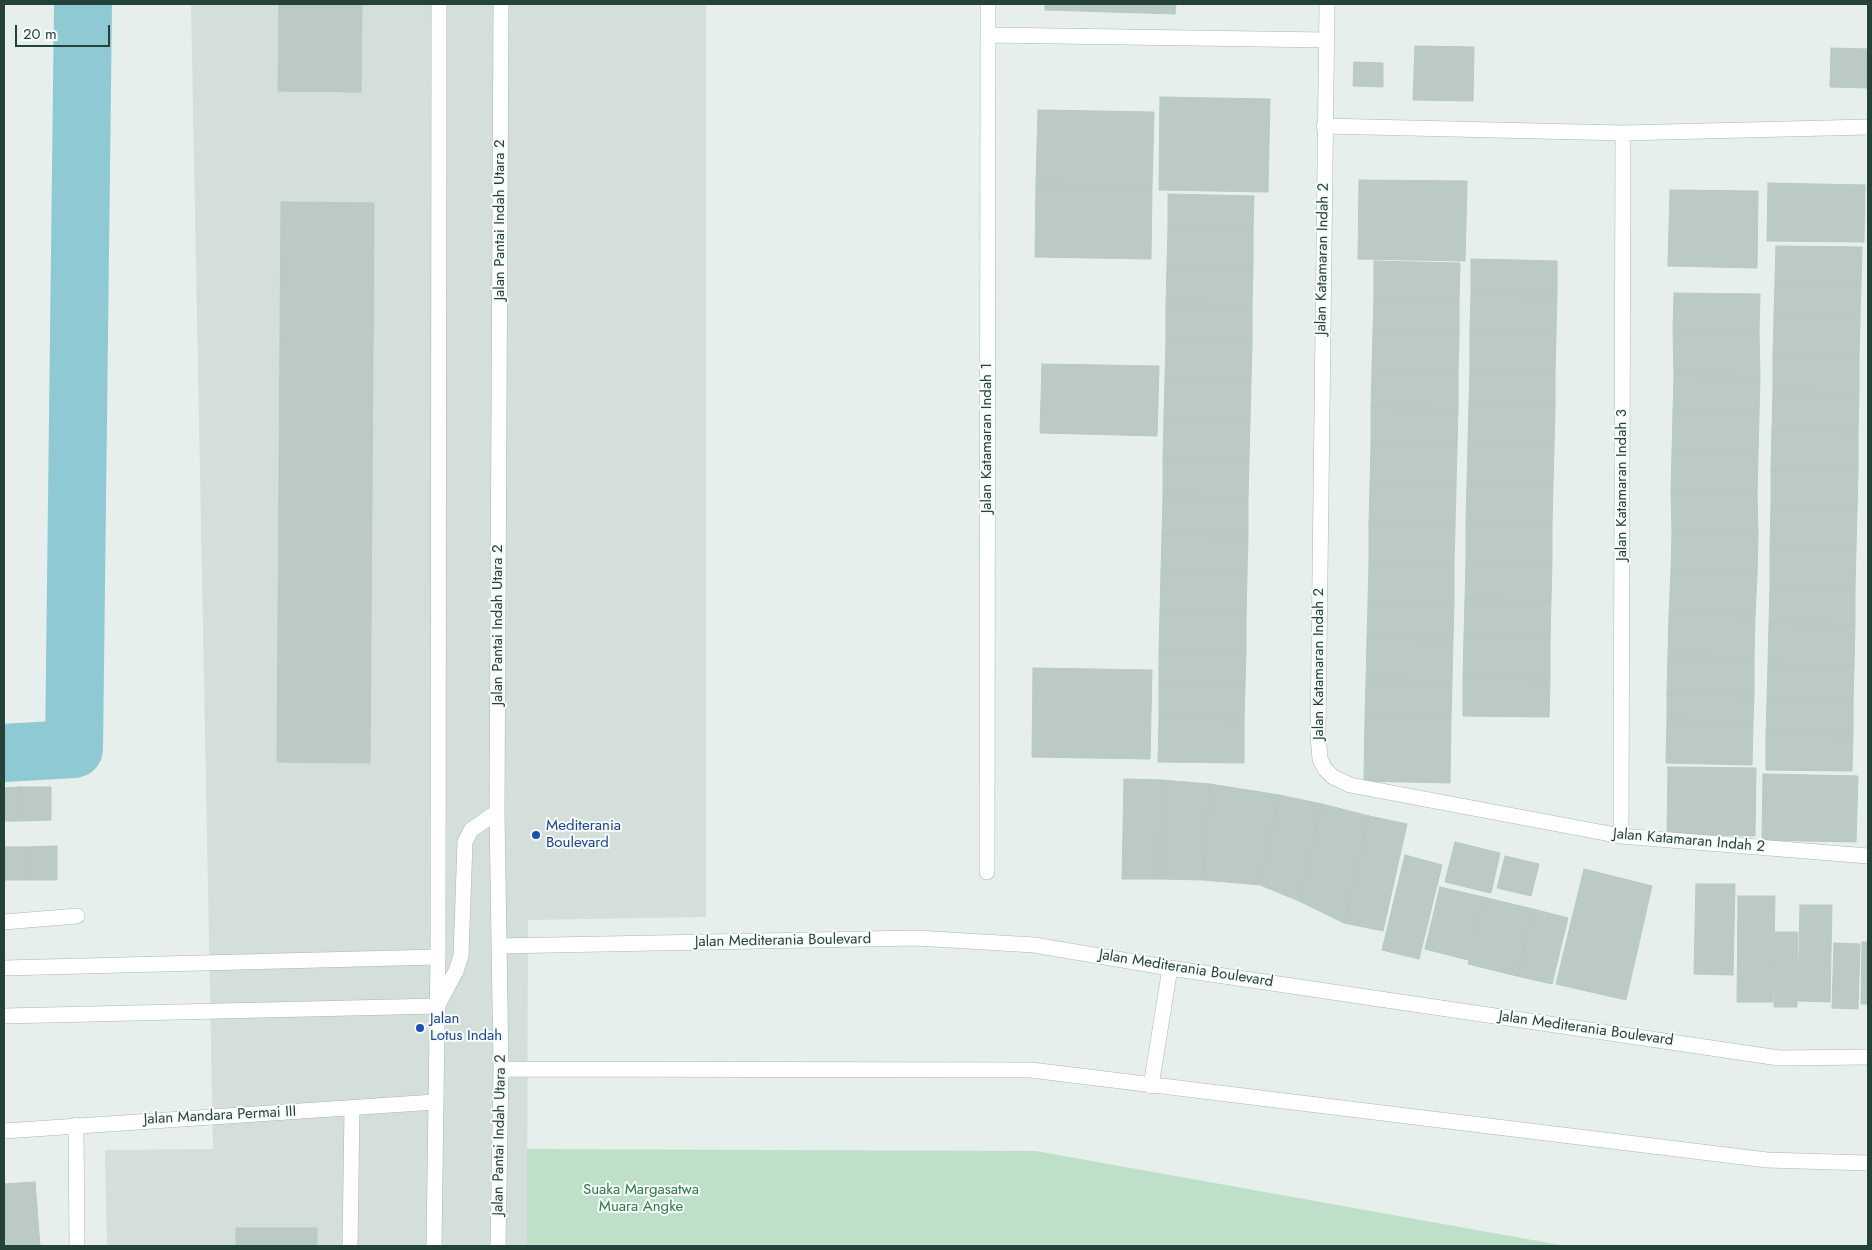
<!DOCTYPE html>
<html>
<head>
<meta charset="utf-8">
<style>
	body { margin:0 }
	#map { position:relative; width:1872px; height:1250px; overflow:hidden; background:#e6efeb; font-family:Jost,sans-serif }
	canvas { display:block }
	.frame { position:absolute; inset:0; border:5px solid #24423a; pointer-events:none }
	.scale { position:absolute; left:15px; top:25px; width:95px; height:22px; box-sizing:border-box; border:2px solid #24423a; border-top:0; padding-left:6px; font-size:15px; line-height:18px; white-space:nowrap; color:#24423a; -webkit-text-stroke:4px #f7fbf9; paint-order:stroke }
</style>
</head>
<body>
<div id="map">
<canvas width="1872" height="1250"></canvas>
<div class="frame"></div>
<div class="scale">20 m</div>
</div>
<script>
const g = document.querySelector('canvas').getContext('2d');
g.lineJoin = 'round';
function fill(path, color) {
  g.fillStyle = color;
  g.fill(path, 'evenodd');
}
function toPath(rows) {
  const path = new Path2D();
  for (const r of rows) {
    path.moveTo(r[0], r[1]);
    for (let i = 2; i < r.length; i += 2) path.lineTo(r[i], r[i + 1]);
  }
  return path;
}
function strokePath(path, color, width, dash) {
  g.strokeStyle = color;
  g.lineWidth = width;
  g.lineCap = dash ? 'butt' : 'round';
  g.setLineDash(dash || []);
  g.stroke(path);
}
function write(font, color, halo, rows, align = 'center') {
  g.font = font + ' Jost,sans-serif';
  g.lineWidth = 4;
  g.setLineDash([]);
  g.textBaseline = 'middle';
  g.strokeStyle = halo;
  g.fillStyle = color;
  for (const [text, x, y, turn = 0] of rows) {
    g.save();
    g.translate(x, y);
    g.rotate((+turn || 0) * Math.PI / 180);
    g.textAlign = isNaN(turn) ? turn : align;
    if (halo) g.strokeText(text, 0, 0);
    g.fillText(text, 0, 0);
    g.restore();
  }
}
fill(toPath([
	[191,4,706,4,706,917,528,920,527,1246,107,1246,105,1150,213,1149]
]), '#d4dfda');
fill(toPath([
	[527,1149,1036,1151,1566,1246,527,1246]
]), '#bfe0c8');
strokePath(toPath([
	[4,753,74,749,83,4]
]), '#8ec9d4', 58);
const building = toPath([
	[279,4,362,4,361,92,278,91,279,4],
	[1045,4,1176,4,1175,14,1045,10,1045,4],
	[1415,46,1474,47,1473,101,1413,100,1415,46],
	[1831,48,1868,49,1868,88,1830,87,1831,48],
	[1354,62,1383,63,1383,87,1353,86,1354,62],
	[1160,97,1270,99,1268,192,1159,190,1160,97],
	[1038,110,1154,112,1152,186,1036,184,1038,110],
	[1359,180,1467,181,1465,261,1358,259,1359,180],
	[1768,183,1865,185,1864,242,1767,241,1768,183],
	[1036,184,1152,186,1151,259,1035,257,1036,184],
	[1670,190,1758,191,1757,268,1668,266,1670,190],
	[1168,194,1254,196,1253,231,1168,230,1168,194],
	[281,202,374,203,370,763,277,762,281,202],
	[1168,230,1253,231,1253,267,1167,265,1168,230],
	[1776,246,1862,247,1861,283,1775,281,1776,246],
	[1471,259,1557,261,1557,296,1471,295,1471,259],
	[1374,261,1460,263,1459,298,1374,297,1374,261],
	[1167,265,1253,267,1252,305,1166,304,1167,265],
	[1775,281,1861,283,1860,318,1774,317,1775,281],
	[1674,293,1760,294,1759,333,1673,331,1674,293],
	[1471,295,1557,296,1556,332,1470,330,1471,295],
	[1374,297,1459,298,1459,334,1373,332,1374,297],
	[1166,304,1252,305,1252,342,1166,340,1166,304],
	[1774,317,1860,318,1859,357,1773,355,1774,317],
	[1470,330,1556,332,1555,370,1470,369,1470,330],
	[1673,331,1759,333,1760,377,1674,375,1673,331],
	[1373,332,1459,334,1458,372,1372,371,1373,332],
	[1166,340,1252,342,1251,380,1165,379,1166,340],
	[1773,355,1859,357,1859,393,1773,392,1773,355],
	[1042,364,1159,366,1157,436,1040,433,1042,364],
	[1470,369,1555,370,1555,407,1469,405,1470,369],
	[1372,371,1458,372,1458,409,1371,407,1372,371],
	[1674,375,1760,377,1759,415,1673,413,1674,375],
	[1165,379,1251,380,1250,420,1164,418,1165,379],
	[1773,392,1859,393,1858,432,1772,430,1773,392],
	[1469,405,1555,407,1554,445,1468,444,1469,405],
	[1371,407,1458,409,1457,447,1371,446,1371,407],
	[1673,413,1759,415,1758,455,1672,454,1673,413],
	[1164,418,1250,420,1249,458,1163,457,1164,418],
	[1772,430,1858,432,1858,471,1771,470,1772,430],
	[1468,444,1554,445,1553,485,1467,484,1468,444],
	[1371,446,1457,447,1456,487,1370,485,1371,446],
	[1672,454,1758,455,1757,493,1671,492,1672,454],
	[1163,457,1249,458,1248,497,1163,496,1163,457],
	[1771,470,1858,471,1857,510,1771,508,1771,470],
	[1467,484,1553,485,1552,524,1466,522,1467,484],
	[1370,485,1456,487,1455,525,1369,524,1370,485],
	[1671,492,1757,493,1758,534,1672,532,1671,492],
	[1163,496,1248,497,1248,536,1162,535,1163,496],
	[1771,508,1857,510,1856,548,1770,547,1771,508],
	[1466,522,1552,524,1552,562,1466,561,1466,522],
	[1369,524,1455,525,1454,564,1369,563,1369,524],
	[1672,532,1758,534,1757,574,1671,572,1672,532],
	[1162,535,1248,536,1247,573,1161,572,1162,535],
	[1770,547,1856,548,1855,588,1770,586,1770,547],
	[1466,561,1552,562,1551,601,1465,600,1466,561],
	[1369,563,1454,564,1454,604,1368,602,1369,563],
	[1161,572,1247,573,1246,614,1160,613,1161,572],
	[1671,572,1757,574,1755,616,1669,614,1671,572],
	[1770,586,1855,588,1855,625,1769,623,1770,586],
	[1465,600,1551,601,1550,638,1464,637,1465,600],
	[1368,602,1454,604,1453,640,1367,639,1368,602],
	[1160,613,1246,614,1246,652,1159,651,1160,613],
	[1669,614,1755,616,1754,657,1668,656,1669,614],
	[1769,623,1855,625,1854,666,1768,664,1769,623],
	[1464,637,1550,638,1550,680,1463,678,1464,637],
	[1367,639,1453,640,1452,681,1366,680,1367,639],
	[1159,651,1246,652,1245,685,1159,683,1159,651],
	[1668,656,1754,657,1754,696,1667,694,1668,656],
	[1768,664,1854,666,1853,703,1767,701,1768,664],
	[1033,668,1152,670,1150,759,1032,757,1033,668],
	[1463,678,1550,680,1549,717,1463,716,1463,678],
	[1366,680,1452,681,1451,719,1365,718,1366,680],
	[1159,683,1245,685,1244,720,1159,718,1159,683],
	[1667,694,1754,696,1753,722,1667,720,1667,694],
	[1767,701,1853,703,1853,736,1766,734,1767,701],
	[1159,718,1244,720,1244,763,1158,762,1159,718],
	[1365,718,1451,719,1450,783,1364,781,1365,718],
	[1667,720,1753,722,1752,765,1666,763,1667,720],
	[1766,734,1853,736,1852,771,1766,770,1766,734],
	[1668,767,1756,768,1755,836,1667,834,1668,767],
	[1763,774,1858,776,1856,842,1762,840,1763,774],
	[1124,779,1161,780,1160,879,1122,879,1124,779],
	[1161,780,1210,784,1203,880,1160,879,1161,780],
	[1210,784,1279,795,1260,885,1203,880,1210,784],
	[20,787,20,821,4,821,4,788,20,787],
	[20,787,51,787,51,820,20,821,20,787],
	[1279,795,1322,804,1299,901,1260,885,1279,795],
	[1322,804,1369,816,1344,923,1299,901,1322,804],
	[1369,816,1407,824,1383,931,1344,923,1369,816],
	[1455,842,1500,853,1491,893,1445,882,1455,842],
	[57,846,57,880,27,880,26,847,57,846],
	[4,847,26,847,27,880,4,880,4,847],
	[1405,855,1442,865,1419,959,1382,950,1405,855],
	[1505,856,1539,864,1531,896,1497,888,1505,856],
	[1584,869,1652,886,1626,1000,1556,984,1584,869],
	[1696,884,1735,884,1733,975,1694,974,1696,884],
	[1440,887,1483,897,1468,960,1425,949,1440,887],
	[1738,896,1775,896,1773,1002,1737,1002,1738,896],
	[1483,897,1533,909,1517,976,1468,964,1483,897],
	[1800,905,1832,905,1830,1002,1798,1001,1800,905],
	[1533,909,1568,918,1552,984,1517,976,1533,909],
	[1775,932,1798,932,1797,1007,1774,1007,1775,932],
	[1862,942,1868,942,1868,1004,1861,1004,1862,942],
	[1834,943,1860,944,1858,1009,1832,1008,1834,943],
	[35,1182,40,1246,4,1246,4,1184,35,1182],
	[236,1228,317,1228,317,1246,236,1246,236,1228]
]);
fill(building, '#bbcac4');
strokePath(building, '#b8c9c2', 1);
const service = toPath([
	[350,1246,352,1109]
]);
const minor = toPath([
	[1327,4,1318,735,1320,759,1325,769,1333,777,1350,785,1621,836,1868,856],
	[988,35,1327,40],
	[1324,126,1623,133,1868,127],
	[1621,836,1623,133],
	[987,872,988,4],
	[4,922,77,916],
	[4,968,438,957],
	[4,1016,437,1006],
	[76,1125,77,1246],
	[4,1131,435,1102]
]);
const tertiary = toPath([
	[499,946,916,938,1034,945,1170,968,1779,1058,1868,1057],
	[438,1005,456,971,461,956,465,842,471,830,497,812],
	[501,1069,1031,1070,1767,1160,1868,1163],
	[1151,1086,1170,968],
	[434,1246,438,957,439,4],
	[498,1246,501,1069,497,812,501,4]
]);
strokePath(service, '#a8b8b2', 16);
strokePath(minor, '#a8b8b2', 16);
strokePath(tertiary, '#a8b8b2', 16);
strokePath(service, '#fff', 15);
strokePath(minor, '#fff', 15);
strokePath(tertiary, '#fff', 15);
for (const [x, y, r, color] of [
	[536,835,5,"#1a4fb4"],
	[420,1028,5,"#1a4fb4"]
]) {
  const dot = new Path2D();
  dot.arc(x, y, r, 0, 2 * Math.PI);
  g.fillStyle = color;
  g.fill(dot);
  strokePath(dot, '#f7fbf9', 2);
}
write('15px', '#24423a', '#f7fbf9', [
	["Jalan Pantai Indah Utara 2",500,220,-90],
	["Jalan Katamaran Indah 2",1323,259,-89],
	["Jalan Katamaran Indah 1",987,438,-90],
	["Jalan Katamaran Indah 3",1622,485,-90],
	["Jalan Pantai Indah Utara 2",498,625,-90],
	["Jalan Katamaran Indah 2",1319,664,-90],
	["Jalan Katamaran Indah 2",1689,841,5],
	["Jalan Mediterania Boulevard",783,941,-1],
	["Jalan Mediterania Boulevard",1186,969,9],
	["Jalan Mediterania Boulevard",1586,1029,8],
	["Jalan Mandara Permai III",220,1116,-3],
	["Jalan Pantai Indah Utara 2",500,1135,-89]
]);
write('15px', '#164399', '#f7fbf9', [
	["Mediterania",546,826],
	["Boulevard",546,843],
	["Jalan",430,1019],
	["Lotus Indah",430,1036]
], 'left');
write('15px', '#2d7a4b', '#f7fbf9', [
	["Suaka Margasatwa",641,1190],
	["Muara Angke",641,1207]
]);
</script>
</body>
</html>
